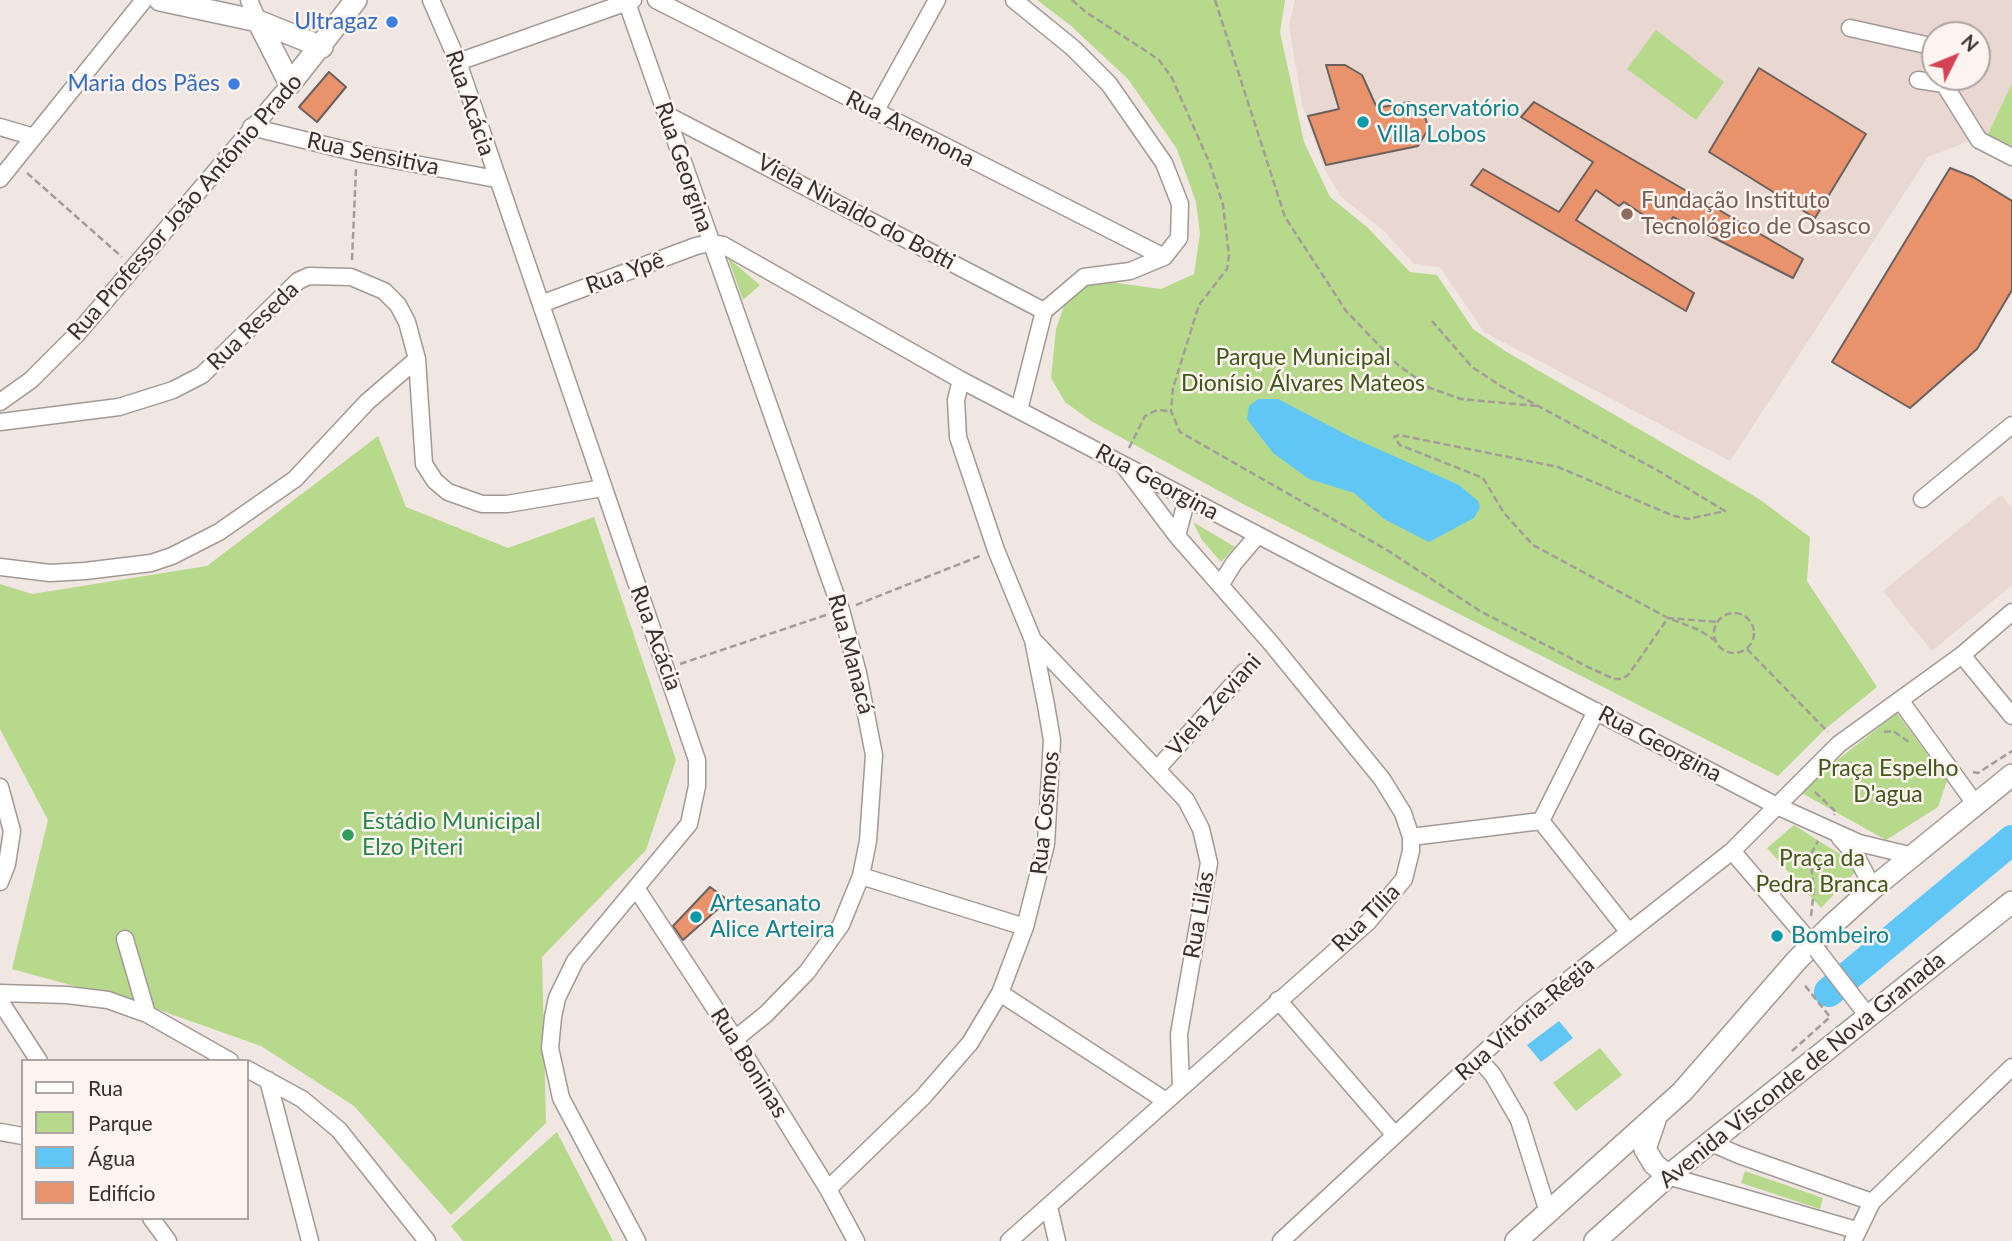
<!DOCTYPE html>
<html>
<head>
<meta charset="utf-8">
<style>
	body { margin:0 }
	#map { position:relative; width:2012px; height:1241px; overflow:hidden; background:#f0e6e2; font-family:Lato,sans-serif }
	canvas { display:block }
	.legend { position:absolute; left:21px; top:1059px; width:228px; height:161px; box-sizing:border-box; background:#fdf3ef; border:2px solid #ada5a3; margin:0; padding:9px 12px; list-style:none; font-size:21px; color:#353130 }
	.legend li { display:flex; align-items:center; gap:14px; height:35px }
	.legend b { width:35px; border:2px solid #ada5a3 }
	.north { position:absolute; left:1921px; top:21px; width:70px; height:70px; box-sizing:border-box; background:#fdf3ef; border:2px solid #ada5a3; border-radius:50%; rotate:47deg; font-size:19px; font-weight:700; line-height:28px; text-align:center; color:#353130 }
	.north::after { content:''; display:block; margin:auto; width:24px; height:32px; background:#d34355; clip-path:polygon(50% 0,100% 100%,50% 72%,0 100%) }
</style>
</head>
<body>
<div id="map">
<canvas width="2012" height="1241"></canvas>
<ul class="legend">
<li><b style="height:9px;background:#fff"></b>Rua</li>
<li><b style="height:19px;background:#b7d98c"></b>Parque</li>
<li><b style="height:19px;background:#60c6f5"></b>Água</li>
<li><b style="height:19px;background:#e9936d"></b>Edifício</li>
</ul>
<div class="north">N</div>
</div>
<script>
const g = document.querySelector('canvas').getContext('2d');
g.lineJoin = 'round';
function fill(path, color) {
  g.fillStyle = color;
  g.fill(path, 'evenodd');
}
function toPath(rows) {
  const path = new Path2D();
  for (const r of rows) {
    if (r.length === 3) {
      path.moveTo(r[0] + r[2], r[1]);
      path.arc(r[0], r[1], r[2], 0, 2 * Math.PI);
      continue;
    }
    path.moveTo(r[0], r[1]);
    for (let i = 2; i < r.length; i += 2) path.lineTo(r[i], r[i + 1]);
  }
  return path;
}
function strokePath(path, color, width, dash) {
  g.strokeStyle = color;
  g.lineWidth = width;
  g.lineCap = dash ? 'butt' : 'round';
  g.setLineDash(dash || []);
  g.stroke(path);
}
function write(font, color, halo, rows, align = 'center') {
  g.font = font + ' Lato,sans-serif';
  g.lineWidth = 5;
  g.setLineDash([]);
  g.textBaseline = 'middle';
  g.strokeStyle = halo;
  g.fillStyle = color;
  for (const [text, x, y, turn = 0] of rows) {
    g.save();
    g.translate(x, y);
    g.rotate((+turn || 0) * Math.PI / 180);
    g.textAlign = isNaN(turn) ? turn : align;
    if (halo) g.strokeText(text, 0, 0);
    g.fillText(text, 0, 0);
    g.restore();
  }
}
fill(toPath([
	[1295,0,2012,0,2012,83,1988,134,1928,157,1730,461,1484,332,1440,267,1414,264,1384,231,1340,196,1324,168,1302,104,1289,26],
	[1935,35,1977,35,1977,77,1935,77],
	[2001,495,2012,508,2012,585,1932,651,1883,591]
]), '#e9d8d1');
fill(toPath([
	[1037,0,1285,0,1280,32,1304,142,1330,197,1367,227,1410,272,1437,275,1473,329,1505,351,1759,499,1810,537,1807,581,1877,687,1825,729,1778,776,1243,504,1091,421,1065,402,1051,378,1056,329,1068,295,1095,280,1161,289,1194,274,1200,234,1196,202,1177,149,1128,79,1070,25],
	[1656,30,1724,82,1696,120,1627,69],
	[2012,83,2012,147,1988,134],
	[728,258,760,285,743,300],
	[378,436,406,507,508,548,594,517,676,760,646,850,542,957,546,1123,451,1215,354,1106,261,1046,148,1006,12,969,48,820,0,729,0,584,32,594,207,566],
	[1193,522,1235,547,1221,562,1202,540],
	[1897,713,1947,781,1938,807,1886,840,1798,791],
	[1794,825,1860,867,1821,908,1767,848],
	[1600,1048,1622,1075,1576,1111,1553,1083],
	[557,1132,613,1241,463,1241,451,1226],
	[1745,1171,1823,1198,1820,1209,1741,1183]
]), '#b7d98c');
fill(toPath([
	[1258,399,1278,399,1351,437,1459,485,1478,501,1480,508,1474,518,1429,542,1419,537,1384,519,1354,493,1309,479,1273,453,1247,419,1249,406],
	[1559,1021,1573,1038,1541,1062,1527,1045]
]), '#60c6f5');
strokePath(toPath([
	[1829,992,2012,840]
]), '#60c6f5', 30);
const building = toPath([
	[1326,65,1345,65,1362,75,1377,108,1409,102,1423,112,1429,128,1418,146,1326,165,1308,116,1339,109,1326,65],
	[1759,68,1866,134,1815,218,1709,152,1759,68],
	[329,72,346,87,317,122,299,107,329,72],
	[1534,102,1803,259,1793,278,1673,217,1666,230,1624,202,1619,206,1596,190,1576,220,1694,293,1686,311,1471,185,1483,169,1559,212,1593,162,1521,117,1534,102],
	[1950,168,1973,177,2012,201,2012,290,1977,349,1910,408,1832,362,1950,168],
	[710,887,725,898,719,908,683,940,673,926,710,887]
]);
fill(building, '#e9936d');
strokePath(building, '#6a615e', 2);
const minor = toPath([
	[249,0,258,21],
	[431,0,458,62,697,760,697,786,689,824,575,961,557,998,553,1017,550,1048,561,1098,637,1241],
	[626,0,841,610,858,673,874,755,868,841,861,876,841,925,807,972,766,1014,735,1039],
	[656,0,1164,257],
	[1014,0,1073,48,1109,84,1164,163,1180,204,1179,238,1164,257,1130,271,1084,277,1044,311,1019,410],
	[1850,28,1935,47],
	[458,62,633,0],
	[1918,80,1944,84,1979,140,2012,157],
	[875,112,937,0],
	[667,115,1044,311],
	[0,127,34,137],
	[251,127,362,154,496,179],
	[0,179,144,0],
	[541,304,696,246,710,243,723,245,961,380,1777,806,1859,843,1913,856],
	[0,402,31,380,77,334,290,84],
	[0,422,119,407,173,390,202,375,298,281,309,276,351,277,384,291,398,305,407,322,417,359,424,464,435,481,448,492,482,504,507,504,603,488],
	[1922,499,2012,425],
	[1177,536,1187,498],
	[0,567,50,573,85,571,151,563,172,556,219,532,295,479,367,402,417,359],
	[1221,584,1234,563,1257,536],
	[1035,642,1186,800,1201,829,1209,863,1179,1034,1181,1087],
	[1962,655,2012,716],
	[1900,700,1976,805],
	[1158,768,1244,672],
	[0,787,12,831,7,864,0,882],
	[1541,821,1628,931],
	[1411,837,1541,821,1596,711],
	[1840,838,1855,854,1873,888],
	[1732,851,1817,950],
	[861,876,1025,927],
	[636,888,735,1039,828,1189,856,1241],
	[125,939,147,1014],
	[0,993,67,995,108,1000,147,1014,230,1061],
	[1000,993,1166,1101],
	[1278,1000,1394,1134],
	[0,1001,39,1061],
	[1478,1058,1493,1075,1519,1120,1548,1212],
	[247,1069,302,1099,339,1130,427,1241],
	[268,1080,310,1241],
	[0,1132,23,1136],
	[1711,1143,1739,1155,1872,1202],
	[1668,1176,1856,1230],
	[828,1189,923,1097,970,1043,1000,993,1025,927,1046,844,1052,740,1046,705,1033,640,996,550,958,437,956,400,961,380],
	[1049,1207,1057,1241],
	[151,1218,168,1241],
	[1009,1241,1368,922,1404,879,1411,851,1411,837,1403,813,1382,779,1270,642,1177,536,1124,466],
	[1281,1241,1530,1010,1732,851,1839,744,1962,655,2012,612],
	[1853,1241,1872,1202,2012,1067]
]);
const major = toPath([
	[160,0,258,21,322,47],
	[258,21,290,84,356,0],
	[1655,1120,1645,1149,1654,1164,1668,1176],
	[1516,1241,1682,1092,1797,960,1832,925,1873,888,2012,775],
	[1595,1241,1668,1176,2012,902]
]);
strokePath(minor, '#a29995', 19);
strokePath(major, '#a29995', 24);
strokePath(toPath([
	[1072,0,1087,13,1143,49,1159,60,1172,78,1210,164,1223,205,1229,255,1227,269,1199,305,1173,388,1171,411,1180,432,1387,550,1480,611,1588,667,1614,679,1622,679,1629,674,1668,618,1533,545,1504,513,1483,478,1400,445,1394,437,1399,435,1558,467,1674,516,1688,519,1725,511,1657,470,1501,386,1472,367,1432,321],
	[1215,0,1285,217,1346,311,1398,365,1430,388,1461,399,1537,406],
	[27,173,122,257],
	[352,260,356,169],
	[1129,448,1145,416,1157,410,1171,411],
	[856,605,980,556],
	[1734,633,20],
	[1716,641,1699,630,1668,618,1717,622],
	[1747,649,1828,732],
	[680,664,826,615],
	[1884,732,1893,731,1909,742],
	[1973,772,1978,773,2012,751],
	[1815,792,1836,812,1834,815],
	[1811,916,1814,889,1810,856,1818,841],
	[1792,1051,1830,1017,1803,983]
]), '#a49c99', 2.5, [7, 3.5]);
strokePath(minor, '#fff', 16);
strokePath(major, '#fff', 21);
const minorBridge = toPath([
	[1817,950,1861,1007]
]);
strokePath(minorBridge, '#a29995', 19, []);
strokePath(minorBridge, '#fff', 16);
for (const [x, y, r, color] of [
	[392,22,7,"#3f7fe0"],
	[234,84,7,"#3f7fe0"],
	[1363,122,7,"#0f9aa8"],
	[1627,214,7,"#8d6e63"],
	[348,835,7,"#2e9e5b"],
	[696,917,7,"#0f9aa8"],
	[1777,936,7,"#0f9aa8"]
]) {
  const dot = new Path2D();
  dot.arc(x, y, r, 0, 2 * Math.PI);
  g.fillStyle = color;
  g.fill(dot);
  strokePath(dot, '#fdf3ef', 2.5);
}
write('23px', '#366cbe', '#fdf3ef', [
	["Ultragaz",378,22],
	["Maria dos Pães",220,84]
], 'right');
write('23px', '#353130', '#fdf3ef', [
	["Rua Acácia",470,103,71],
	["Rua Anemona",910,129,27],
	["Rua Sensitiva",373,154,12],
	["Rua Georgina",684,167,71],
	["Rua Professor João Antônio Prado",185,207,-49],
	["Viela Nivaldo do Botti",856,212,28],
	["Rua Ypê",625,273,-20],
	["Rua Reseda",253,326,-44],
	["Rua Georgina",1157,482,28],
	["Rua Acácia",656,638,70],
	["Rua Manacá",851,654,75],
	["Viela Zeviani",1214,705,-48],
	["Rua Georgina",1660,744,28],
	["Rua Cosmos",1045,813,-84],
	["Rua Lilás",1199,915,-80],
	["Rua Tília",1366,918,-45],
	["Rua Vitória-Régia",1525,1019,-41],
	["Rua Boninas",749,1063,58],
	["Avenida Visconde de Nova Granada",1802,1070,-39]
]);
write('23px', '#0d838f', '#fdf3ef', [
	["Conservatório",1377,109],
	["Villa Lobos",1377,135],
	["Artesanato",710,904],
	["Alice Arteira",710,930],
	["Bombeiro",1791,936]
], 'left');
write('23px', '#785e54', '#fdf3ef', [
	["Fundação Instituto",1641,201],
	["Tecnológico de Osasco",1641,227]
], 'left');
write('23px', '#41571d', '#fdf3ef', [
	["Parque Municipal",1303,358],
	["Dionísio Álvares Mateos",1303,384],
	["Praça Espelho",1888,769],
	["D'agua",1888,795],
	["Praça da",1822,859],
	["Pedra Branca",1822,885]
]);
write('23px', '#27864d', '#fdf3ef', [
	["Estádio Municipal",362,822],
	["Elzo Piteri",362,848]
], 'left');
</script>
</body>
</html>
